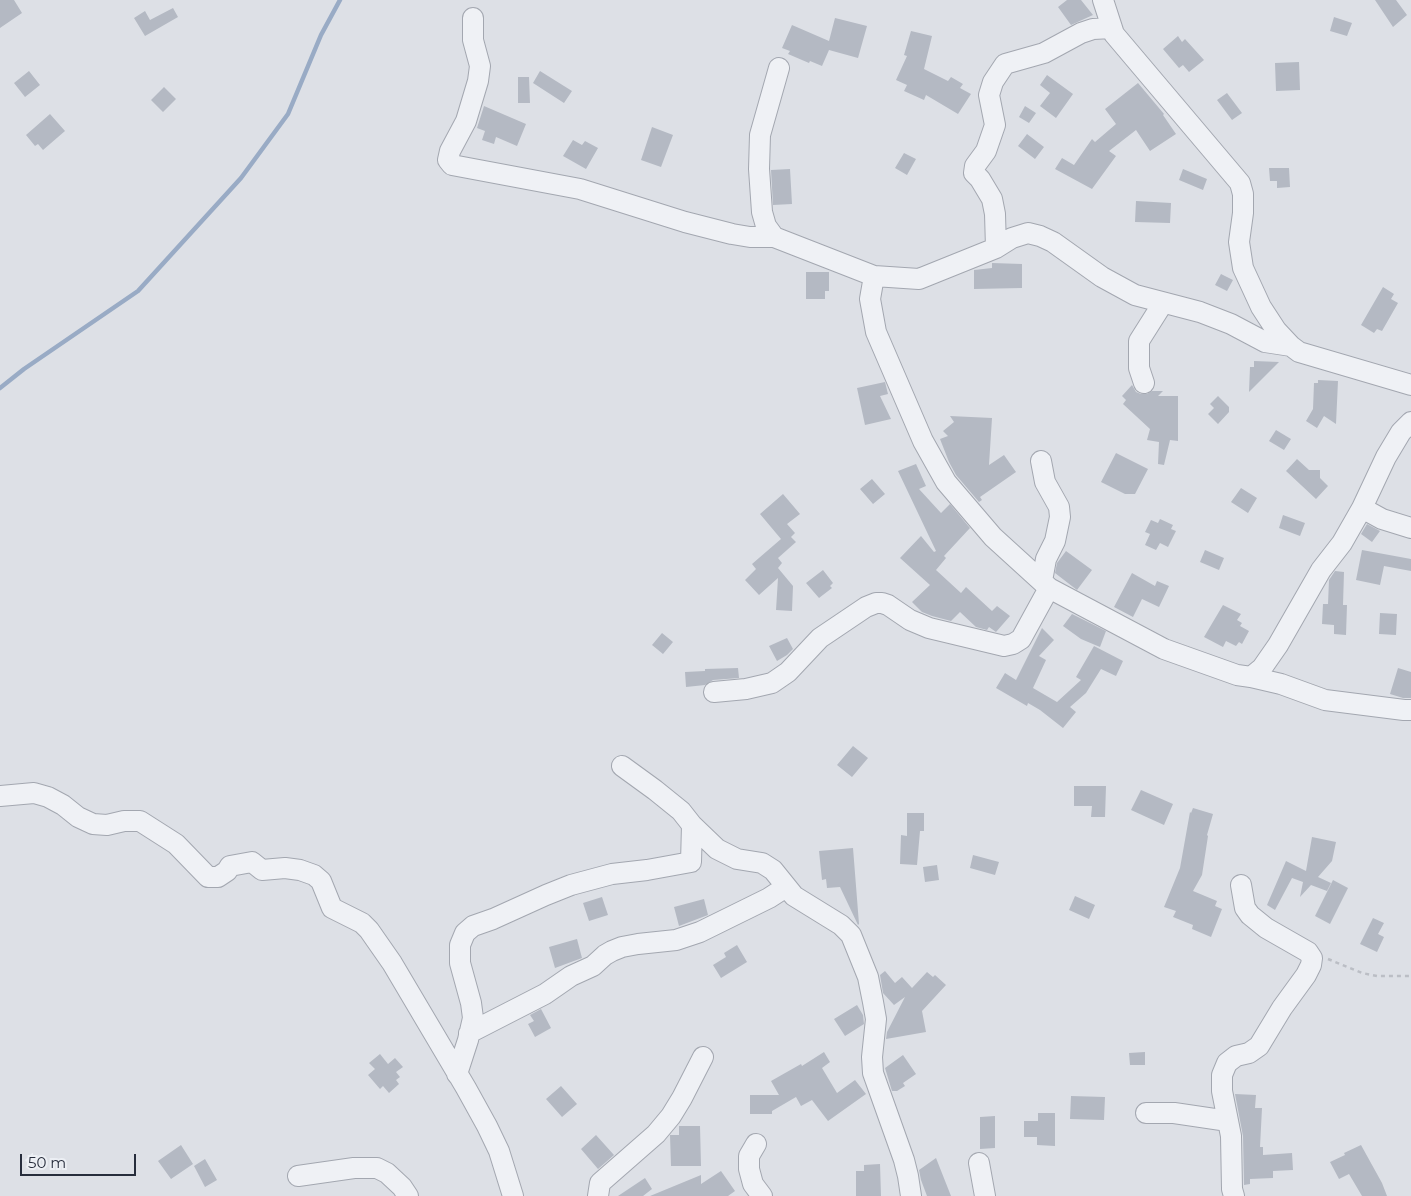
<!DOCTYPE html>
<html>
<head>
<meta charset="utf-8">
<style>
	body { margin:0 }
	#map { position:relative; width:1411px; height:1196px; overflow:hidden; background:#dde0e6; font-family:Montserrat,sans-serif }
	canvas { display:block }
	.scale { position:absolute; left:20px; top:1154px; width:116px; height:22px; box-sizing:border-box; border:2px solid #272d3c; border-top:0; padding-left:6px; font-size:15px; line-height:18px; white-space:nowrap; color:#272d3c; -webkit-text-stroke:4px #eceff4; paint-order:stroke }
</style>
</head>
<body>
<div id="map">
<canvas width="1411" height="1196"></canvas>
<div class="scale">50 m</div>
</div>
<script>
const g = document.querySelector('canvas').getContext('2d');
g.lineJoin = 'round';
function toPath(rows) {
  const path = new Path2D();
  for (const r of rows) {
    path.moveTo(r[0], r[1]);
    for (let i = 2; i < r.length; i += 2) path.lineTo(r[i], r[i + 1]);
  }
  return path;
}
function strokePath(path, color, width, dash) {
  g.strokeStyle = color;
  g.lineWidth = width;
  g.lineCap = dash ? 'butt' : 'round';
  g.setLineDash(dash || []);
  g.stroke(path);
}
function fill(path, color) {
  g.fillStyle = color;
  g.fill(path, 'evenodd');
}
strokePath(toPath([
	[0,388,24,369,138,291,241,178,288,114,321,35,340,0]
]), '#99abc5', 4.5);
fill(toPath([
	[0,0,14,0,22,13,0,28],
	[1067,0,1081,0,1093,15,1071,25,1058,7],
	[1375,0,1396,0,1407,15,1393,27],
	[173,8,178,17,145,36,134,18,145,11,150,20],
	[1334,17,1352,23,1347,36,1330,31],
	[835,18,867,26,858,58,829,50,822,66,810,61,809,63,788,54,790,51,782,48,792,25,829,41],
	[911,31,932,36,924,69,948,81,951,77,963,84,960,88,971,94,958,114,926,95,924,100,904,91,907,85,896,80,907,56,904,55],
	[1178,36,1182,42,1185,39,1204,60,1189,72,1183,65,1179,68,1163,49],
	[1299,62,1300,90,1276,91,1275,63],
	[29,71,40,85,25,97,14,83],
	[540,71,572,91,564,103,533,83],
	[1047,75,1073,94,1056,118,1040,106,1050,93,1040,85],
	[518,77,529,77,530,103,518,103],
	[1138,83,1164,114,1163,115,1176,134,1150,151,1136,130,1109,151,1116,156,1092,189,1055,169,1062,158,1074,165,1092,139,1095,142,1116,124,1105,109],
	[164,87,176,99,163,112,151,100],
	[1227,93,1242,113,1232,120,1217,100],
	[484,106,526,124,517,146,496,137,494,144,482,140,485,131,477,128],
	[1025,106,1036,113,1029,123,1019,117],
	[50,114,65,131,43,150,38,144,35,146,26,135],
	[652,127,673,135,661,167,641,160],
	[1027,134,1044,147,1035,159,1018,146],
	[573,140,582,145,585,141,598,148,586,169,563,156],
	[904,153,916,159,907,175,895,168],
	[1269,168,1289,168,1290,187,1277,188,1277,181,1270,181],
	[790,169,792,204,773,205,771,170],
	[1183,169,1207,179,1203,190,1179,180],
	[1136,201,1171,203,1170,223,1135,222],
	[992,263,1022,264,1022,288,974,289,974,270,992,268],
	[806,272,829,272,829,291,825,291,825,299,806,299],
	[1221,274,1233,280,1227,291,1215,285],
	[1383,287,1394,294,1391,299,1398,303,1382,331,1377,329,1374,333,1361,325],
	[1254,361,1279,362,1249,392,1250,367,1254,367],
	[1318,380,1338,381,1336,424,1324,416,1317,428,1306,421,1313,409,1314,383,1318,383],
	[885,382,888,394,880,396,891,419,865,425,857,388],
	[1132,385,1136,392,1141,394,1147,394,1152,391,1163,391,1158,396,1178,396,1178,441,1170,440,1164,465,1158,464,1159,442,1147,440,1150,429,1123,404,1126,400,1122,396],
	[1218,396,1229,407,1229,412,1218,424,1208,414,1214,408,1210,404],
	[950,416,992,418,989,465,1004,455,1016,472,980,497,982,500,979,502,956,475,949,462,940,439,948,436,943,431,954,422],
	[1276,430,1291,439,1284,450,1269,441],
	[1116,453,1148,469,1135,494,1125,494,1101,482],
	[1297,459,1309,470,1320,470,1320,478,1328,486,1316,499,1286,471],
	[916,464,926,486,919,489,941,513,950,504,970,528,944,556,946,558,936,570,961,593,966,587,992,611,997,606,1010,616,996,632,989,627,987,630,976,627,960,612,951,621,932,616,922,612,912,602,930,585,900,558,921,536,934,552,936,551,898,471],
	[872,479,885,494,873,504,860,489],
	[1241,488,1257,498,1248,513,1231,502],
	[783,494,800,514,787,524,795,533,791,537,796,542,778,558,782,563,778,568,793,586,792,611,776,610,778,578,759,595,745,580,756,569,752,564,781,539,760,514],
	[1283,515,1305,523,1300,536,1279,528],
	[1160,519,1173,525,1171,529,1176,531,1168,547,1160,543,1156,550,1145,545,1150,534,1145,532,1151,520,1158,523],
	[1367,524,1380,531,1372,542,1361,534],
	[1205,550,1224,558,1219,570,1200,562],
	[1362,550,1411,559,1411,571,1384,566,1380,585,1356,580],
	[1066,551,1092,570,1077,590,1055,573,1057,563],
	[823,570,833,583,830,586,832,588,819,598,806,583],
	[1335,571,1344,572,1343,605,1347,605,1346,635,1334,634,1334,625,1322,624,1323,604,1328,604,1329,580],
	[1132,573,1155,586,1157,581,1169,586,1159,607,1142,599,1133,617,1114,607],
	[1223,605,1241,614,1237,620,1242,623,1240,626,1249,631,1242,644,1239,642,1236,646,1226,641,1223,647,1204,637],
	[1380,613,1397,614,1396,635,1379,634],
	[1072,614,1106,631,1100,647,1081,639,1063,626],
	[1042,628,1054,640,1039,656,1046,660,1033,688,1057,702,1081,680,1076,677,1094,646,1123,661,1116,676,1101,669,1086,693,1070,707,1076,712,1063,728,1040,710,1028,703,1027,706,996,688,1005,673,1016,680],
	[662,633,673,642,663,654,652,645],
	[787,638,793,649,787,655,777,661,769,646],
	[738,668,739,678,713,680,705,685,686,687,685,672,705,671,705,669],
	[1398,668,1411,672,1411,698,1403,698,1390,694],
	[853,746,868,758,852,777,837,765],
	[1074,786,1106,786,1105,817,1091,817,1092,806,1074,806],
	[1141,790,1173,804,1164,825,1131,810],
	[1193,808,1213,814,1207,835,1208,836,1202,875,1193,891,1217,901,1215,906,1222,909,1211,937,1192,929,1193,925,1173,917,1176,911,1164,907,1180,868,1190,812,1191,813],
	[907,813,924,813,924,831,920,831,917,865,900,864,901,835,907,836],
	[1312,837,1336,842,1332,861,1318,877,1331,883,1327,891,1311,885,1300,897,1303,882,1292,878,1275,910,1267,905,1286,861,1306,871],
	[853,848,859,924,858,925,840,887,827,888,826,879,822,880,819,851],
	[973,855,999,862,995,875,970,868],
	[937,865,939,880,925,882,923,867],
	[1333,880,1348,888,1330,924,1315,916],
	[1075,896,1095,905,1089,919,1069,910],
	[602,897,608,915,589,921,583,903],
	[704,899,708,915,679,926,674,907],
	[1373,918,1384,923,1378,934,1384,937,1377,952,1360,944],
	[577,939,582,958,555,968,549,947],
	[737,945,747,962,721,978,713,965,726,957,724,953],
	[885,971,895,983,902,977,912,988,927,972,933,977,935,975,946,985,922,1011,926,1032,886,1039,887,1032,905,997,894,1005,883,993,880,975],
	[857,1005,863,1015,864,1024,845,1036,834,1019],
	[541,1009,551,1028,535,1037,528,1024,534,1021,530,1015],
	[824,1052,830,1062,822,1068,837,1093,855,1080,866,1094,828,1121,812,1100,801,1106,796,1097,772,1111,772,1114,750,1114,750,1095,779,1095,771,1081,801,1064,802,1066],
	[1145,1052,1145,1065,1130,1065,1129,1053],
	[380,1054,388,1064,395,1058,403,1067,396,1072,400,1077,396,1080,399,1084,389,1093,383,1086,380,1089,368,1075,375,1069,369,1063],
	[903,1055,916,1074,903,1083,905,1086,897,1091,892,1091,885,1068],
	[561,1086,577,1104,562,1117,546,1099],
	[1235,1094,1256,1095,1255,1108,1262,1108,1260,1147,1263,1147,1263,1155,1292,1153,1293,1170,1273,1171,1273,1178,1250,1179,1250,1184,1244,1185,1243,1136],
	[1071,1096,1105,1097,1104,1120,1070,1119],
	[1038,1113,1055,1113,1055,1146,1037,1145,1037,1137,1024,1137,1024,1121,1038,1121],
	[995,1116,995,1148,980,1149,980,1117],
	[679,1126,700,1126,701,1166,671,1166,670,1135,679,1135],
	[596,1135,614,1155,598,1169,581,1149],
	[181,1145,193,1164,171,1179,158,1161],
	[1361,1145,1382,1183,1387,1196,1362,1196,1349,1174,1339,1179,1330,1162,1345,1155,1344,1153],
	[936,1158,951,1196,927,1196,921,1180,919,1170],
	[205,1159,217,1180,205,1187,194,1166],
	[880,1164,881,1196,856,1196,856,1171,864,1171,864,1165],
	[721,1171,735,1191,728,1196,650,1196,701,1175,701,1184],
	[645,1178,652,1189,643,1196,618,1196]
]), '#b4b9c3');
const minor = toPath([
	[1103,0,1114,34,1240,183,1243,194,1243,213,1239,242,1243,268,1261,307,1276,330,1291,346,1299,352,1411,385],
	[473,18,473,40,480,66,478,81,466,121,450,151,448,160,452,165,580,189,685,222,732,234,750,237,774,237],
	[779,68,760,135,759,169,762,212,766,226,774,237,874,276,919,279,996,248,1012,238,1028,233,1040,236,1053,242,1102,277,1135,295,1200,312,1231,324,1265,342,1291,346],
	[996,248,995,214,992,199,980,179,974,173,975,166,986,151,995,125,989,95,993,82,1005,64,1044,53,1081,33,1093,29,1112,28],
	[874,276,870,299,876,332,923,441,946,482,993,537,1049,588,1164,649,1237,675,1251,677,1262,668,1278,645,1321,570,1342,543,1362,508,1386,457,1401,432,1411,422],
	[1144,383,1139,368,1139,341,1163,303],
	[1041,461,1045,482,1059,507,1060,517,1055,541,1046,559,1042,581],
	[1362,508,1382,519,1411,528],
	[1251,677,1281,684,1325,700,1404,710,1411,710],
	[714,692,746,689,772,683,788,672,820,638,866,607,876,603,882,603,888,605,910,620,929,628,1004,646,1013,644,1021,639,1049,588],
	[622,766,655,790,681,811,692,825,717,849,737,859,762,863,773,870,794,896,841,925,851,935,868,977,873,1002,876,1019,872,1057,873,1073,904,1160,908,1176,911,1196],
	[0,796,34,793,48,797,63,805,78,817,93,824,107,825,124,821,140,821,176,844,208,877,218,877,227,871,230,866,252,862,262,870,285,868,300,870,314,875,321,881,332,908,362,923,369,930,392,963,466,1088,487,1126,499,1151,513,1196],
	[469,1033,545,994,571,976,593,966,605,955,612,951,622,947,638,944,676,940,700,932,769,898,786,887],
	[457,1074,468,1040,473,1018,471,1003,460,963,460,945,465,933,473,926,493,919,546,895,571,885,612,874,647,870,691,862,692,825],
	[1146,1113,1174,1113,1228,1121],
	[756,1144,749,1156,749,1169,753,1184,762,1196],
	[979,1163,985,1196],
	[298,1176,354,1168,377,1168,387,1173,402,1187,408,1196],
	[598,1196,600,1183,656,1134,671,1116,682,1098,703,1057],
	[1234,1196,1232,1189,1231,1136,1222,1091,1222,1075,1227,1063,1236,1056,1249,1053,1259,1046,1282,1008,1306,975,1311,965,1312,958,1308,952,1266,928,1250,915,1245,908,1241,885]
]);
strokePath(minor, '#a3a7b0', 22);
strokePath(toPath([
	[1328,959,1362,973,1377,976,1411,976]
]), '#bbbec5', 2.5, [4, 4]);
strokePath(minor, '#eff1f5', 20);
</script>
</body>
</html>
